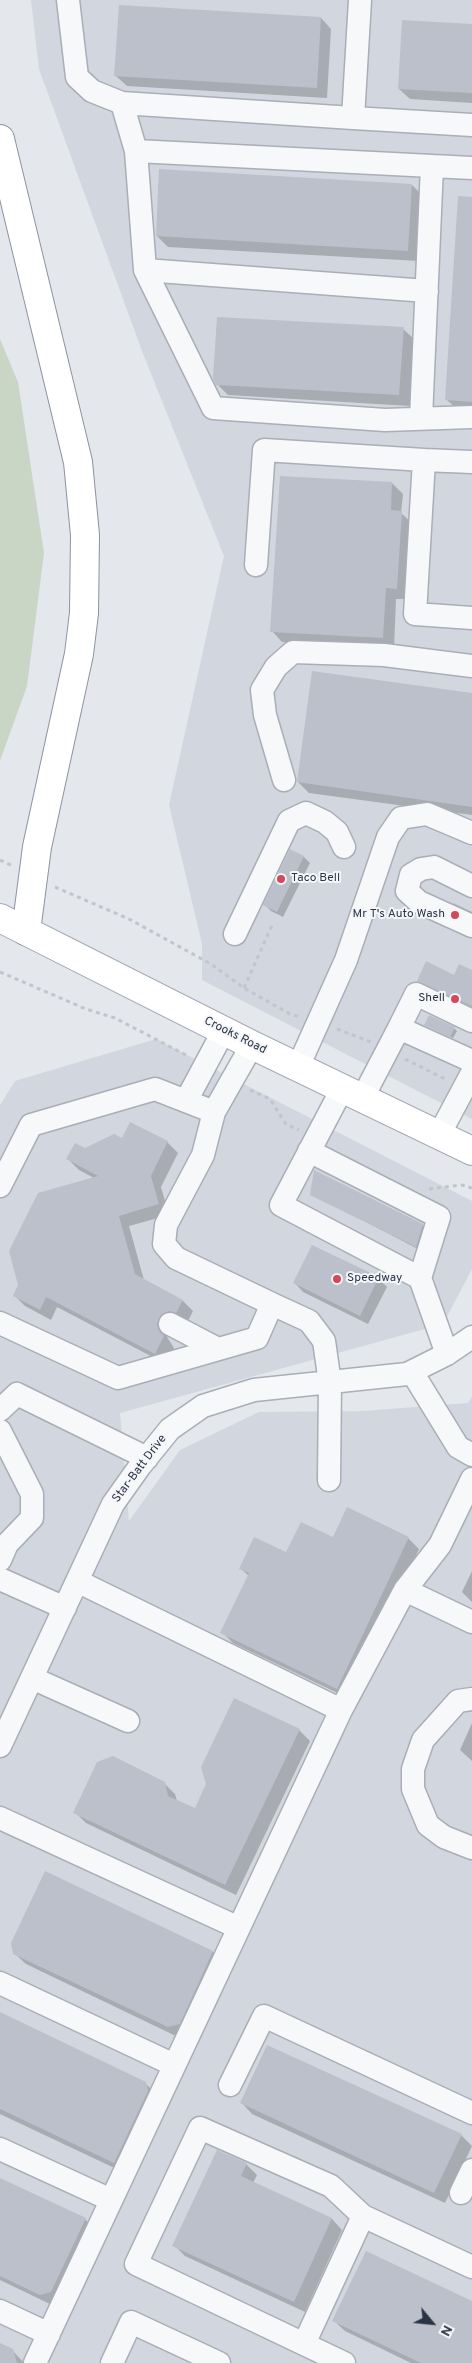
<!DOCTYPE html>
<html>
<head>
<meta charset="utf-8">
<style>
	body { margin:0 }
	#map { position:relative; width:472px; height:2363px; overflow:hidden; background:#e4e7ec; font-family:Overpass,sans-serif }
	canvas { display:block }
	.north { position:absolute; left:407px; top:2298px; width:50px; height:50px; -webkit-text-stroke:4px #f4f6f9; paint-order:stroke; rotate:118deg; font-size:14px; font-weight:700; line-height:20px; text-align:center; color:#2b3445 }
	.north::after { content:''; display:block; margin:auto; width:18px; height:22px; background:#2b3445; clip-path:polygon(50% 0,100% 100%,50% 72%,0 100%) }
</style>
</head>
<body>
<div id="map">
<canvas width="472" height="2363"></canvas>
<div class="north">N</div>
</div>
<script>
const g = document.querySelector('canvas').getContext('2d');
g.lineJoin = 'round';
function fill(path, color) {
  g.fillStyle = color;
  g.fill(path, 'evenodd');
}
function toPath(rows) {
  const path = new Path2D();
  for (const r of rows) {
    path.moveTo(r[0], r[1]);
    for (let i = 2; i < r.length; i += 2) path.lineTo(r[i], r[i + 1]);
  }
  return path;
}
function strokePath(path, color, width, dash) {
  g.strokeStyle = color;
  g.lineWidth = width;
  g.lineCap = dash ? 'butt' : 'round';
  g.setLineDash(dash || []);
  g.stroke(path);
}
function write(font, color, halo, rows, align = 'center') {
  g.font = font + ' Overpass,sans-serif';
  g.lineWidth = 4;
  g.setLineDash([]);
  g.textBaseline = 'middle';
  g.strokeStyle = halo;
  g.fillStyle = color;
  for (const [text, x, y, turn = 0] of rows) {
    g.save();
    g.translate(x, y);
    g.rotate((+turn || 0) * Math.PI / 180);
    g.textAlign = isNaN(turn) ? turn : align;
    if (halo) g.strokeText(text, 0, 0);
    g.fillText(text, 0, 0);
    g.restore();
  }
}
fill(toPath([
	[31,0,472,0,472,1119,202,980,202,944,169,805,224,556,142,351,39,69],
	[156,1039,472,1201,472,1269,443,1324,120,1413,129,1521,180,1450,259,1412,363,1411,468,1403,472,1397,472,2363,0,2363,0,1105,15,1081]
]), '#d2d6de');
fill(toPath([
	[0,339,18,382,44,553,27,686,0,761]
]), '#c9d6c5');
fill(toPath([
	[321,18,331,29,327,98,127,86,116,76],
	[472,25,472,103,410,99,399,89],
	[412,185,423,196,419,261,168,247,157,236],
	[472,198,472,411,458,410,447,400],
	[403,329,414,339,410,406,228,395,217,384],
	[392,483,403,494,401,513,412,523,407,599,396,599,394,648,282,642,272,631],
	[472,694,472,815,309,793,298,782],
	[291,851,304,857,310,863,283,917,271,911,265,905],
	[453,903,472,912,472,915,456,906],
	[472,972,472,1007,418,981,455,977],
	[426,1025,454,1028,457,1031,453,1038],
	[123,1140,167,1142,178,1153,161,1187,169,1215,129,1226,144,1280,183,1301,193,1311,187,1323,169,1328,167,1337,174,1348,166,1364,57,1307,51,1320,25,1306,14,1295,94,1178,79,1170,68,1159,84,1149],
	[312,1194,422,1225,425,1228,418,1249],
	[378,1278,387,1287,368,1324,303,1292,295,1283],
	[408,1538,419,1549,348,1698,233,1643,222,1632,249,1576,240,1568,333,1539],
	[472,1571,472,1602,462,1592],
	[472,1723,472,1761,460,1750],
	[299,1730,310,1741,236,1895,86,1823,75,1812,164,1783,175,1794,177,1801,196,1810],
	[46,1873,213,1952,224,1963,180,2038,26,1964,14,1953],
	[0,2014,145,2083,156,2094,125,2173,0,2114],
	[242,2103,461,2135,472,2146,445,2203,252,2114],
	[246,2164,257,2175,253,2183,332,2219,342,2230,305,2312,185,2256,174,2245],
	[0,2179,85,2219,96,2230,52,2305,0,2280],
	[472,2302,472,2363,411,2363,345,2331,334,2321],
	[0,2344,12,2350,24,2363,0,2363]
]), '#0003');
fill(toPath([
	[119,5,321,17,317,88,114,76],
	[402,20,472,24,472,93,398,89],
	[159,169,412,184,408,251,156,236],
	[458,196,472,197,472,402,445,400],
	[217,317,404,327,399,395,216,385,213,378],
	[280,476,392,482,391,510,402,511,397,589,386,588,383,638,270,632],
	[312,671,472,693,472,807,297,782],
	[290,849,304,856,277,912,263,905],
	[426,961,454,975,459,964,472,970,472,1006,417,981],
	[429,1015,455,1027,450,1037,424,1025],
	[130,1122,168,1141,151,1176,159,1204,119,1216,135,1274,183,1300,176,1313,169,1311,159,1318,157,1325,159,1331,164,1336,155,1354,46,1297,40,1310,13,1296,18,1285,9,1251,38,1193,98,1176,66,1159,75,1143,85,1148,114,1134,122,1138],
	[314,1170,423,1224,416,1247,310,1195],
	[312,1245,379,1277,360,1316,293,1283],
	[347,1507,409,1537,337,1689,220,1633,249,1573,239,1569,254,1537,286,1552,301,1522,333,1537],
	[234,1698,300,1729,225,1885,73,1813,97,1762,113,1756,165,1782,168,1796,195,1808,206,1784,201,1767],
	[45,1871,213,1951,180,2024,168,2027,13,1954,11,1943],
	[0,2012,146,2082,148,2091,114,2163,0,2109],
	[267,2045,462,2134,434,2193,240,2103],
	[217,2150,247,2163,241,2176,332,2218,294,2302,172,2246],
	[0,2178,86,2218,51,2292,40,2295,0,2276],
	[366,2251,472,2301,472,2363,421,2363,332,2321],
	[0,2343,13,2349,17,2363,0,2363]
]), '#bbc0ca');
const minor = toPath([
	[68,0,77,77,92,91,122,103,136,151,145,270,213,408,385,420,472,417],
	[122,103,353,118,360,0],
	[353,118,472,125],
	[136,151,432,166],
	[145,270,427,291],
	[421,418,432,166,472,168],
	[472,462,424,460,415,614,472,618],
	[256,565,264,450,424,460],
	[284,780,265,715,262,690,276,667,293,652,384,655,472,666],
	[472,886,434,867,421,869,411,875,407,891,419,902,472,926],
	[235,934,289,821,306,813,325,822,337,832,344,847],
	[399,1028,416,994,472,1021],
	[298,1067,346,960,388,837,401,818,427,814,472,833],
	[342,1089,281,1205,420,1278,447,1354],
	[362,1099,399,1028,472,1061],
	[186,1101,224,1030],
	[214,1112,203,1155,166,1225,164,1244,176,1258,272,1304],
	[439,1135,472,1073],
	[309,1151,439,1217,420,1278],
	[0,1186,31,1125,155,1089,214,1112,252,1045],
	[0,1323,118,1378,257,1338,272,1304,309,1321,324,1341,330,1383,329,1480],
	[170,1324,218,1349],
	[412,1372,458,1447,472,1455],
	[0,1410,17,1394,147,1458],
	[0,1431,32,1494,32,1518,7,1544,0,1560],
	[0,1579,65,1608],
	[77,1581,341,1710],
	[405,1590,440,1545,472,1479],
	[32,1678,128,1721],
	[472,1699,458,1701,423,1740,413,1769,413,1789,428,1825,444,1837,472,1848],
	[0,1746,113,1504,140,1466,170,1429,203,1406,254,1390,407,1374,447,1354,472,1337],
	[0,1818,239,1928],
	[0,1983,174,2065],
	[230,2085,264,2016,472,2113],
	[0,2149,111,2200],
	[461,2193,472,2170],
	[0,2311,49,2334],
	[304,2344,136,2264,200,2128,331,2186,363,2216],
	[35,2363,341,1710,405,1590,472,1622],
	[112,2363,131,2322,219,2363],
	[344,2363,304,2344,363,2216,472,2267]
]);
const major = toPath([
	[0,918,252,1045,472,1151]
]);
const highway = toPath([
	[0,139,78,462,85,535,84,613,79,654,37,847,26,931]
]);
strokePath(minor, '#a9aeb7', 25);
strokePath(major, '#a3abb8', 30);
strokePath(highway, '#8b94a3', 30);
strokePath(toPath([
	[0,860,13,866],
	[55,887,129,919,211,964,244,988,290,1014,300,1017],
	[0,972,86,1009,115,1018,188,1056],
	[244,988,273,923],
	[337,1029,371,1042],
	[405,1059,447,1080],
	[250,1090,270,1099,286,1124,299,1130],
	[429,1189,462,1185,472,1188]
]), '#c2c5cb', 3, [4, 4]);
strokePath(minor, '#f7f8fa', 22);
strokePath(major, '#fff', 28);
strokePath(highway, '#fff', 28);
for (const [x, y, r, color] of [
	[281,879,5,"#d1495b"],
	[455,915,5,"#d1495b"],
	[455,999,5,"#d1495b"],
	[337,1279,5,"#d1495b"]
]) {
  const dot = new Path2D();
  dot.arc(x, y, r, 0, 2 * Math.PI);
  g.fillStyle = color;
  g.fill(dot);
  strokePath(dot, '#f4f6f9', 2);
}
write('12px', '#2b3445', '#f4f6f9', [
	["Taco Bell",291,879],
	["Mr T's Auto Wash",445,915,"right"],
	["Shell",445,999,"right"],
	["Speedway",347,1279]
], 'left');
write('12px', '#2b3445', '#f4f6f9', [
	["Crooks Road",235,1036,27],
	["Star-Batt Drive",140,1469,-53]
]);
</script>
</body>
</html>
